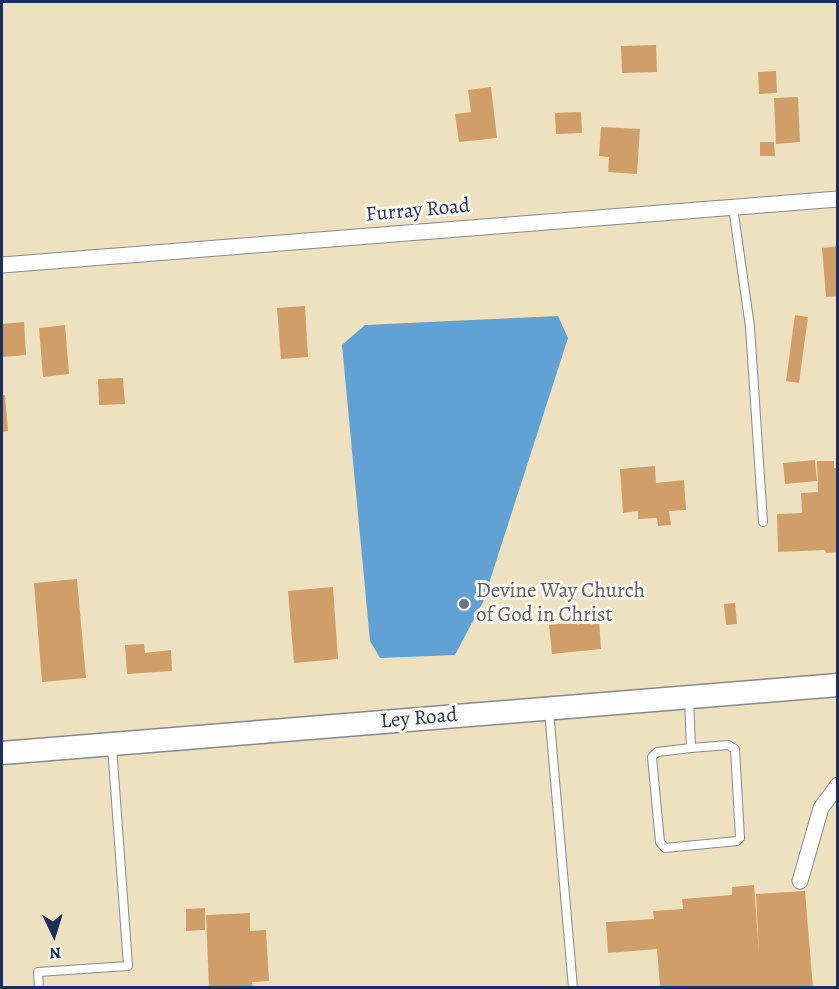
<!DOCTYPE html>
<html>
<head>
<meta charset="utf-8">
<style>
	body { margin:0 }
	#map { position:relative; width:839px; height:989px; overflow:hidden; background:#eee1c0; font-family:Alegreya,serif }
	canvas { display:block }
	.frame { position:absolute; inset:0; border:3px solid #1b2f5e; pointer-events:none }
	.north { position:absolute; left:24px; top:905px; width:60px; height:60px; -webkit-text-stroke:4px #fbf7ec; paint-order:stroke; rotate:176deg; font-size:16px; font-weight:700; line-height:24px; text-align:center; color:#1b2f5e }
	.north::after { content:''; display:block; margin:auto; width:21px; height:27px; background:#1b2f5e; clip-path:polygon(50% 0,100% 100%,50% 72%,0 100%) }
</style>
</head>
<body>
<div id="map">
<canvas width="839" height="989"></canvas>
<div class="frame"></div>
<div class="north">N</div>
</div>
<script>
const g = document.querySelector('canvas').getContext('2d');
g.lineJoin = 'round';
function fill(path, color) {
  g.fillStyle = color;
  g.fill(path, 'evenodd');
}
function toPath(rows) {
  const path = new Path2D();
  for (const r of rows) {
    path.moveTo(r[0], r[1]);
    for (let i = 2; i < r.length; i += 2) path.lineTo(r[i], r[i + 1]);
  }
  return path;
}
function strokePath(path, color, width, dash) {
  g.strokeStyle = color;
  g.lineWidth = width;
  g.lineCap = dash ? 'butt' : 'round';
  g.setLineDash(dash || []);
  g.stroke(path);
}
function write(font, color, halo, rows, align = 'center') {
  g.font = font + ' Alegreya,serif';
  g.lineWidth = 6;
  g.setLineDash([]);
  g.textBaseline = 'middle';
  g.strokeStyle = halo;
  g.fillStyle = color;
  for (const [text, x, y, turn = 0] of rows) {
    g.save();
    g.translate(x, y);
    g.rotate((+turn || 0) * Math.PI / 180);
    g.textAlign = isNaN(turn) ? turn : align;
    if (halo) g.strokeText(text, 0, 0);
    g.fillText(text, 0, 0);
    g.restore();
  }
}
fill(toPath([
	[558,316,568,338,483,602,455,655,380,658,370,641,342,345,365,325]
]), '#62a1d4');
fill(toPath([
	[656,45,657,72,622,73,621,46],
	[776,71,777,93,759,94,758,72],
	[491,87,497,138,459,142,455,114,471,112,468,90],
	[798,97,800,142,776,144,774,98],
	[581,112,582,133,556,134,555,113],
	[601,127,640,129,637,174,608,172,609,157,599,156],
	[760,142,774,142,775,156,760,156],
	[838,246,838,296,826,297,822,248],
	[305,306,308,357,281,359,277,308],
	[795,315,808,317,799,383,786,381],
	[24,322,26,355,2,357,2,324],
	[65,325,69,374,43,377,39,328],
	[123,378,125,404,99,405,98,379],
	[2,395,5,395,8,431,2,432],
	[815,460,817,481,785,484,783,463],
	[817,461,834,461,834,468,838,468,838,552,826,553,825,550,778,552,777,514,802,513,801,493,818,492],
	[655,466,656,483,684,480,686,510,669,511,671,525,658,526,657,518,638,519,638,511,623,513,620,469],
	[77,579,86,678,42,682,34,583],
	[333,587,338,659,294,663,288,591],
	[735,603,737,624,726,625,724,604],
	[599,620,601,649,552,654,549,625],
	[144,644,145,653,171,650,172,671,127,674,125,645],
	[754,885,759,954,756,894,805,891,813,988,660,988,657,949,608,953,606,922,654,919,653,911,683,909,682,899,732,895,732,887],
	[205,908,205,930,186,931,186,909],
	[250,913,250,931,266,930,269,981,252,982,253,988,209,988,206,915]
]), '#d09e69');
const lane = toPath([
	[733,207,750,327,763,522],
	[689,699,691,748,657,752,652,757,660,842,665,848,737,841,740,838,735,749,728,745,691,748],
	[549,711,573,988],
	[39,988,38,972,128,966,112,746]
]);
const street = toPath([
	[2,265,838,199],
	[800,881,821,808,838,785]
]);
const secondary = toPath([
	[2,753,838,685]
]);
strokePath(lane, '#84888f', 10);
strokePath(street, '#84888f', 17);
strokePath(secondary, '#84888f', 25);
strokePath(lane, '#fff', 8);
strokePath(street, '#fff', 15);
strokePath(secondary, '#fff', 22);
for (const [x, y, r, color] of [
	[464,604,6,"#6b7280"]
]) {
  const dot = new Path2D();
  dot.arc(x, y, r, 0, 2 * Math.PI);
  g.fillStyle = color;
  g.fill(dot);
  strokePath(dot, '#fbf7ec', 2);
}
write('21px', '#1b2f5e', '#fbf7ec', [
	["Furray Road",418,211,-5],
	["Ley Road",419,719,-5]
]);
write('21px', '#5b616d', '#fbf7ec', [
	["Devine Way Church",476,592],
	["of God in Christ",476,616]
], 'left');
</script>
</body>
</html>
